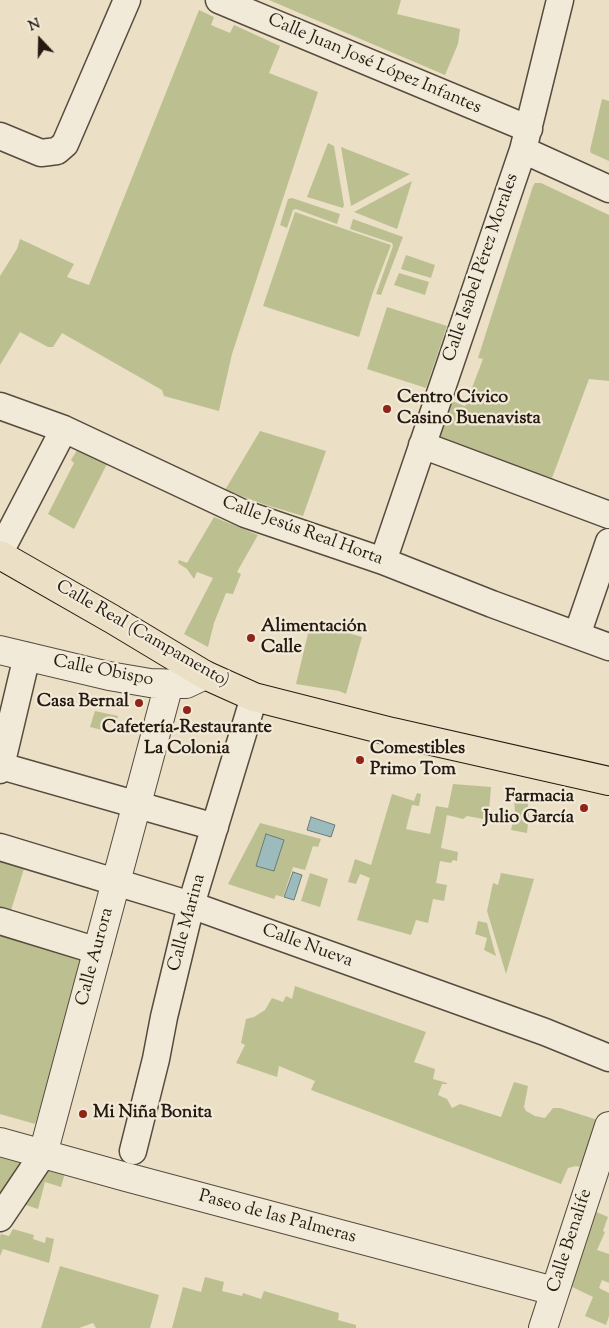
<!DOCTYPE html>
<html>
<head>
<meta charset="utf-8">
<style>
	body { margin:0 }
	#map { position:relative; width:609px; height:1328px; overflow:hidden; background:#ebdfc5; font-family:"Sorts Mill Goudy",serif }
	canvas { display:block }
	.north { position:absolute; left:15px; top:15px; width:50px; height:50px; -webkit-text-stroke:4px #f2ead9; paint-order:stroke; rotate:339deg; font-size:14px; font-weight:700; line-height:20px; text-align:center; color:#261a11 }
	.north::after { content:''; display:block; margin:auto; width:18px; height:22px; background:#261a11; clip-path:polygon(50% 0,100% 100%,50% 72%,0 100%) }
</style>
</head>
<body>
<div id="map">
<canvas width="609" height="1328"></canvas>
<div class="north">N</div>
</div>
<script>
const g = document.querySelector('canvas').getContext('2d');
g.lineJoin = 'round';
function fill(path, color) {
  g.fillStyle = color;
  g.fill(path, 'evenodd');
}
function toPath(rows) {
  const path = new Path2D();
  for (const r of rows) {
    path.moveTo(r[0], r[1]);
    for (let i = 2; i < r.length; i += 2) path.lineTo(r[i], r[i + 1]);
  }
  return path;
}
function strokePath(path, color, width, dash) {
  g.strokeStyle = color;
  g.lineWidth = width;
  g.lineCap = dash ? 'butt' : 'round';
  g.setLineDash(dash || []);
  g.stroke(path);
}
function write(font, color, halo, rows, align = 'center') {
  g.font = font + ' "Sorts Mill Goudy",serif';
  g.lineWidth = 4.5;
  g.setLineDash([]);
  g.textBaseline = 'middle';
  g.strokeStyle = halo;
  g.fillStyle = color;
  for (const [text, x, y, turn = 0] of rows) {
    g.save();
    g.translate(x, y);
    g.rotate((+turn || 0) * Math.PI / 180);
    g.textAlign = isNaN(turn) ? turn : align;
    if (halo) g.strokeText(text, 0, 0);
    g.fillText(text, 0, 0);
    g.restore();
  }
}
fill(toPath([
	[269,0,401,0,397,14,460,29,458,44,445,75],
	[199,10,214,17,211,25,230,33,234,25,280,46,269,73,318,92,232,354,219,411,164,396,162,390,62,333,53,347,48,347,20,332,0,365,0,276,17,249,20,239,74,264,67,277,89,285],
	[602,99,609,101,609,161,591,153,590,150],
	[328,143,334,146,344,205,343,208,307,197],
	[341,147,410,174,351,206],
	[412,181,397,229,354,212],
	[535,183,541,183,609,215,609,381,589,379,552,478,439,440,452,401,465,406,483,359,478,358,533,186],
	[292,198,340,214,337,224,296,209,293,210,287,228,280,225,288,199],
	[295,212,391,245,373,292,359,337,263,306],
	[353,219,403,237,381,295,376,294,393,246,392,243,350,229],
	[406,255,435,265,431,278,401,269],
	[399,273,429,282,425,295,394,285],
	[387,307,447,326,426,388,367,369],
	[260,431,326,451,303,516,263,504,225,490],
	[79,447,108,462,74,529,48,514,74,463,71,460],
	[214,517,258,535,237,572,241,574,233,594,226,593,214,623,208,647,184,634,213,578,197,572,194,579,187,569,178,563,179,560,187,563],
	[314,623,362,637,346,694,339,691,296,684,310,625],
	[95,711,118,716,116,723,108,721,106,731,90,727],
	[453,784,491,787,488,823,483,819,467,816,463,819,447,815,441,848,458,852,457,861,453,860,451,863,440,861,436,883,447,885,444,901,433,899,428,923,416,920,411,935,357,920,370,878,360,874,356,884,348,882,355,859,371,865,392,794,414,801,417,793,421,794,419,806,412,805,406,829,430,834,436,806,448,808],
	[514,795,527,796,529,815,527,833,511,830,515,813],
	[260,823,321,839,318,847,313,846,305,870,293,867,283,897,276,895,274,899,228,884],
	[0,847,28,856,7,923,0,921],
	[310,873,328,879,320,907,301,901],
	[501,873,534,879,506,974,487,911,493,883,498,885],
	[478,921,487,923,496,956,484,950,487,938,475,934],
	[0,931,87,958,35,1124,0,1114],
	[295,986,426,1032,414,1062,435,1069,433,1079,447,1083,447,1084,442,1084,438,1095,447,1099,452,1108,460,1104,501,1117,514,1082,528,1086,524,1107,526,1111,535,1116,545,1118,553,1108,560,1108,601,1121,584,1168,576,1166,568,1168,561,1184,311,1090,315,1081,279,1066,277,1077,236,1063,245,1045,241,1043,246,1019,254,1017,265,1010,272,998,283,1002,286,996,292,999],
	[0,1152,26,1158,0,1196],
	[46,1168,65,1173,61,1187,45,1182,38,1209,23,1204],
	[592,1210,608,1217,603,1231,605,1232,597,1250,609,1254,609,1283,602,1280,599,1288,609,1293,609,1316,606,1325,585,1316,593,1297,568,1285],
	[13,1229,34,1235,33,1239,45,1243,46,1237,54,1239,49,1263,3,1249,0,1256,0,1236,1,1234,9,1236],
	[60,1266,159,1295,150,1328,96,1328,93,1323,79,1328,41,1328],
	[205,1277,224,1282,222,1291,242,1296,243,1293,261,1299,264,1291,339,1313,338,1320,356,1325,356,1328,172,1328,183,1287,201,1292]
]), '#bcc091');
const water = toPath([
	[311,817,335,825,331,837,307,830,311,817],
	[266,834,284,840,274,871,256,866,266,834],
	[293,872,302,875,294,900,284,897,293,872]
]);
fill(water, '#9bbbbc');
strokePath(water, '#6c7b78', 1);
const minor = toPath([
	[219,0,529,129],
	[0,136,41,153,57,151,65,144,127,0],
	[523,150,609,189],
	[0,406,64,429,245,514,383,561,492,604,609,647],
	[422,445,609,515],
	[0,552,64,429],
	[383,561,523,150,560,0],
	[577,635,609,542],
	[1,766,215,827],
	[0,770,27,656],
	[0,847,191,905,545,1032,609,1058],
	[0,921,98,951],
	[133,1151,156,1059,164,1017,191,905,254,697],
	[0,1218,43,1154]
]);
const tertiary = toPath([
	[0,650,109,676,150,683,186,684,205,675],
	[0,1142,126,1177,554,1291],
	[43,1154,169,684],
	[543,1328,609,1126]
]);
const trunk = toPath([
	[0,555,112,619,205,675,254,697,392,732,609,781]
]);
strokePath(minor, '#574b3e', 29);
strokePath(tertiary, '#574b3e', 30);
strokePath(trunk, '#261a11', 30);
strokePath(minor, '#f2ead9', 26);
strokePath(tertiary, '#f2ead9', 28);
strokePath(trunk, '#ebdfc5', 28);
for (const [x, y, r, color] of [
	[387,409,5,"#8f2418"],
	[251,638,5,"#8f2418"],
	[139,703,5,"#8f2418"],
	[187,710,5,"#8f2418"],
	[360,760,5,"#8f2418"],
	[584,808,5,"#8f2418"],
	[83,1114,5,"#8f2418"]
]) {
  const dot = new Path2D();
  dot.arc(x, y, r, 0, 2 * Math.PI);
  g.fillStyle = color;
  g.fill(dot);
  strokePath(dot, '#f2ead9', 2);
}
write('18px', '#261a11', '#f2ead9', [
	["Calle Juan José López Infantes",374,65,23],
	["Calle Isabel Pérez Morales",482,268,-71],
	["Calle Jesús Real Horta",302,532,20],
	["Calle Real (Campamento)",142,635,30],
	["Calle Obispo",103,672,11],
	["Calle Marina",188,923,-75],
	["Calle Nueva",307,947,20],
	["Calle Aurora",96,957,-75],
	["Paseo de las Palmeras",277,1218,15],
	["Calle Benalife",571,1241,-72]
]);
write('bold 18px', '#261a11', '#f2ead9', [
	["Centro Cívico",397,399],
	["Casino Buenavista",397,420],
	["Alimentación",261,628],
	["Calle",261,649],
	["Casa Bernal",129,703,"right"],
	["Cafetería-Restaurante",187,729,"center"],
	["La Colonia",187,750,"center"],
	["Comestibles",370,750],
	["Primo Tom",370,771],
	["Farmacia",574,798,"right"],
	["Julio García",574,819,"right"],
	["Mi Niña Bonita",93,1114]
], 'left');
</script>
</body>
</html>
